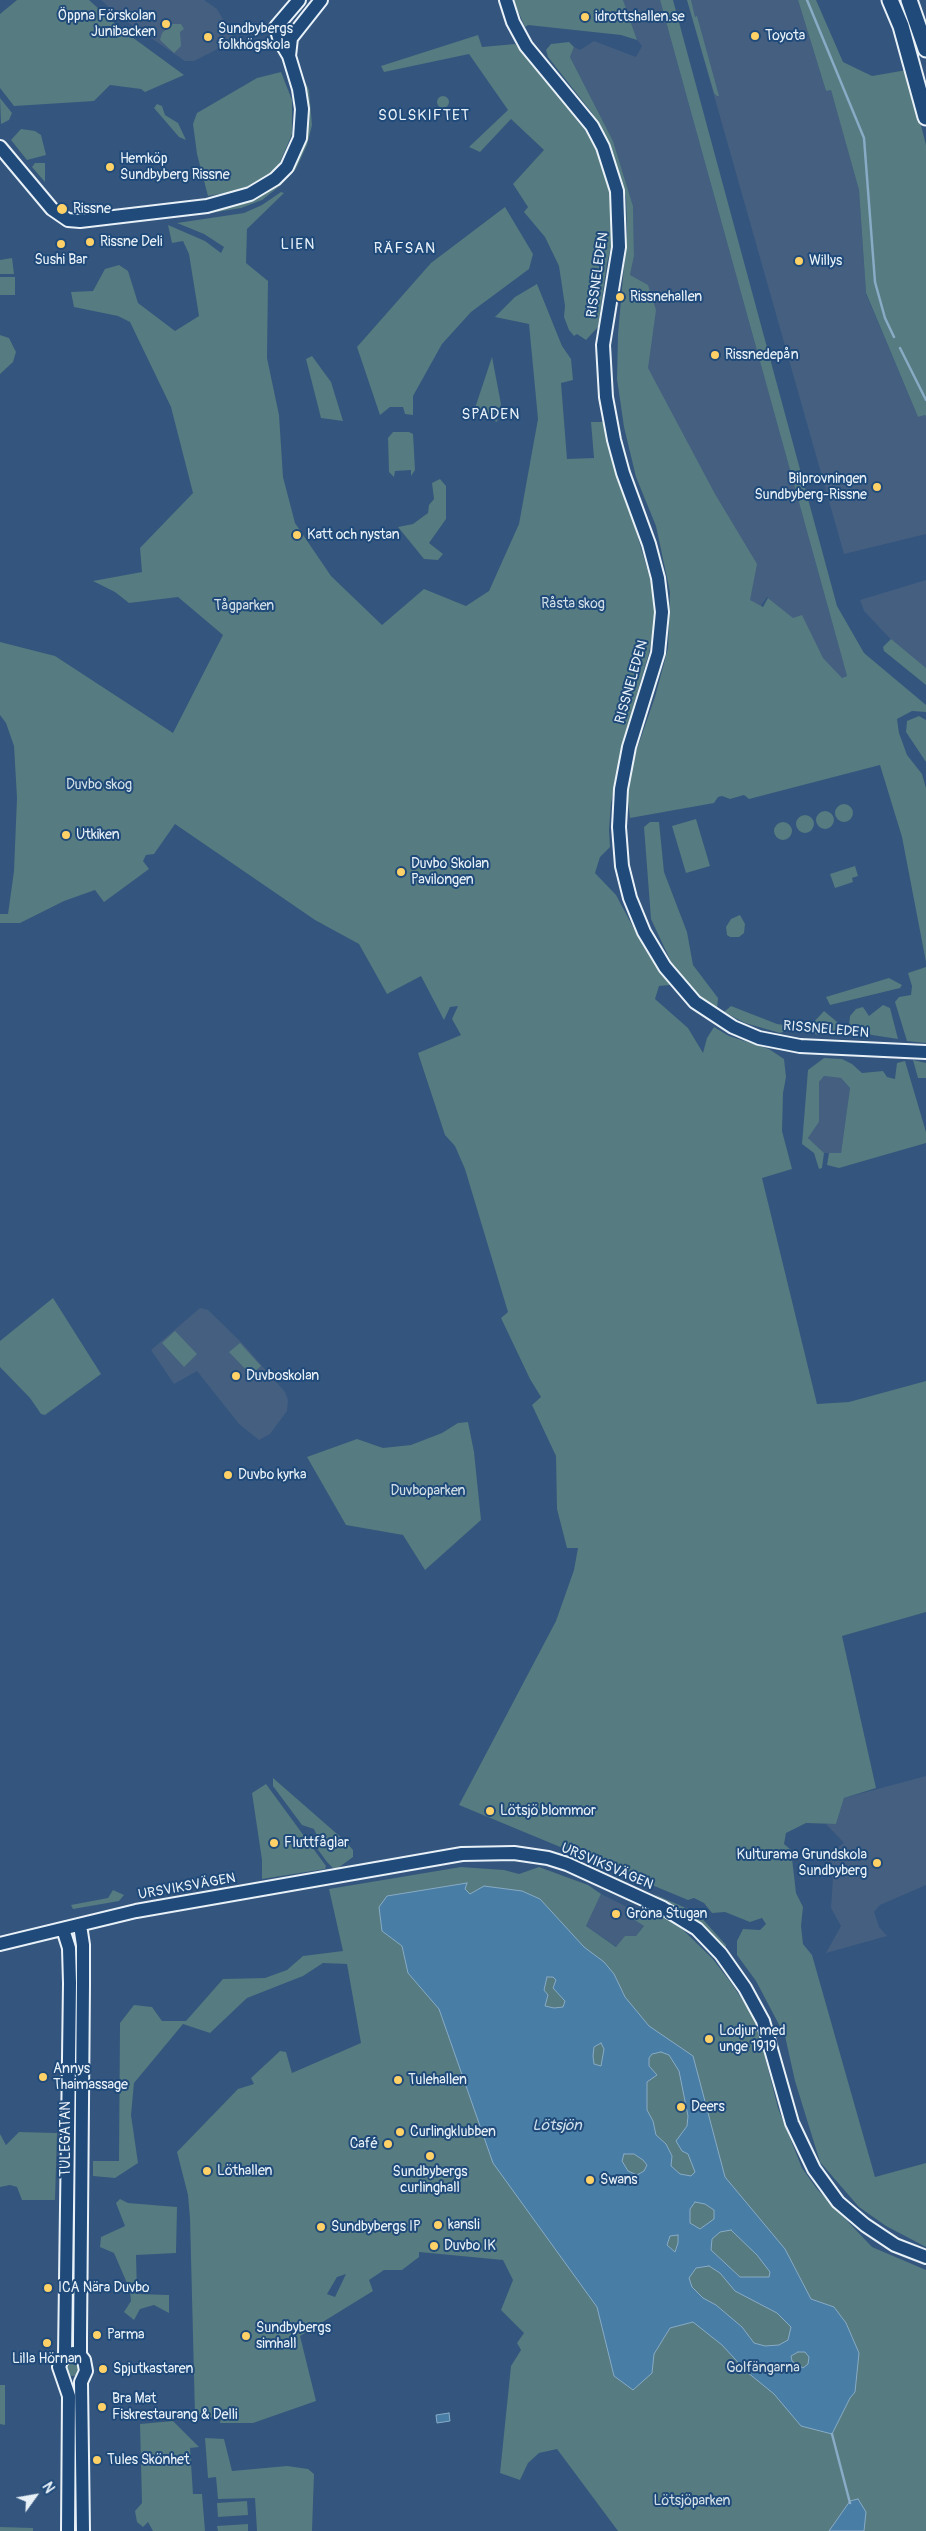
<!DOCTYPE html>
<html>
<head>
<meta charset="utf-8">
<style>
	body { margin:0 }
	#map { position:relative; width:926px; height:2531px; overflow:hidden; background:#34557d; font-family:Pangolin,sans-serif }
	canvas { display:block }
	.north { position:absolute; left:10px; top:2471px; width:50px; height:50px; -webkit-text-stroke:4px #1f4a7a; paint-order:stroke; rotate:58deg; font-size:14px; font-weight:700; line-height:20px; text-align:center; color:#e8f1f8 }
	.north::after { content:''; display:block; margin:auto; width:18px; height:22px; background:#e8f1f8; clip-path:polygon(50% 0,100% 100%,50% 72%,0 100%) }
</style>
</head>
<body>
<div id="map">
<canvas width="926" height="2531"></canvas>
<div class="north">N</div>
</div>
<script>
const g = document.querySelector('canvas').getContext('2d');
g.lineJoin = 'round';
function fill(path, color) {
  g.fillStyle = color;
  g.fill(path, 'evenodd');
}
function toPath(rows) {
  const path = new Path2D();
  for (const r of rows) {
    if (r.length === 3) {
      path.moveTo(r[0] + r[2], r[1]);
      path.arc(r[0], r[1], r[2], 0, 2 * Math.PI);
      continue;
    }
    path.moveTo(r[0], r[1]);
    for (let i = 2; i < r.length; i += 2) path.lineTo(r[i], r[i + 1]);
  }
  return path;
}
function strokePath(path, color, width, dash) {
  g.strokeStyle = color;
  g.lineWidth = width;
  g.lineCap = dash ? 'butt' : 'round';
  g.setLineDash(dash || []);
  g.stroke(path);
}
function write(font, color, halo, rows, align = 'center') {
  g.font = font + ' Pangolin,sans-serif';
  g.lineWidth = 4;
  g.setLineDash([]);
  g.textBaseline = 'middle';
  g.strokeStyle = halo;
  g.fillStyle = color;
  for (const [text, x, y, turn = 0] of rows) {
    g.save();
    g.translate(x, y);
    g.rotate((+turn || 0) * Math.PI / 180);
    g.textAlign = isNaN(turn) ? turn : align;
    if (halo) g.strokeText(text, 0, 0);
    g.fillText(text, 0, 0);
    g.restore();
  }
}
fill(toPath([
	[101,0,204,0,217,9,235,40,194,61,185,61,117,15],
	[623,0,660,0,847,676,842,678,827,668,802,626,767,597,758,610,752,605,641,365,630,275,634,256,633,206,613,141,570,57,574,47,580,50,594,41,636,57,642,46,637,40],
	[687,0,798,0,826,91,831,89,859,190,866,294,918,417,925,415,926,417,926,534,844,554],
	[926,580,926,668,897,646,864,611,860,600],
	[824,1076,841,1078,850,1088,841,1153,824,1153,808,1138,819,1122,819,1082],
	[200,1308,208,1310,243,1344,285,1392,288,1400,287,1411,270,1434,259,1440,239,1424,197,1371,174,1384,151,1350],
	[926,1776,926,1885,880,1905,874,1912,879,1927,887,1936,826,1953,841,1926,831,1908,833,1878,826,1869,833,1851,844,1843,826,1824,836,1824,844,1798],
	[601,1894,629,1908,632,1912,630,1917,644,1926,636,1936,617,1947,586,1926]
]), '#455f81');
fill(toPath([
	[17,0,89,0,121,29,184,75,145,92,141,89,110,85,94,101,14,106,0,88,0,14],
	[513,0,623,0,637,40,621,35,528,25,525,27],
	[660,0,673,0,837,606,864,653,926,705,926,712,912,711,897,719,899,733,907,755,922,774,926,788,926,962,902,837,880,765,749,799,744,795,730,799,722,796,718,797,714,803,630,818,627,793,632,763,655,697,668,648,670,592,656,526,636,477,624,427,617,379,618,334,627,232,626,197,608,140,592,113,548,57,546,50,551,44,569,42,574,47,570,57,613,141,633,206,634,256,630,275,648,285,656,310,648,368,715,494,757,564,750,600,763,607,768,598,793,618,802,615,823,658,842,678,847,676],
	[687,0,691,0,695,17,697,16,719,96,717,96,714,93],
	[798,0,816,0,843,62,872,76,907,70,926,145,926,417,925,415,918,417,866,293,859,190,831,90,826,91],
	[172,24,181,24,184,29,180,32,181,46,174,53,160,40,162,33],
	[478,35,482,47,515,44,585,130,601,160,610,195,614,235,607,263,598,327,586,340,577,334,574,336,569,330,564,317,565,306,559,266,545,237,524,212,528,207,513,184,544,150,511,119,480,152,469,147,508,110,469,54,384,72,381,66],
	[295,60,309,90,312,125,307,145,296,169,281,185,262,200,241,208,211,213,211,209,239,205,260,196,277,183,299,151],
	[281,72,292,100,292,134,278,167,267,176,242,190,208,196,197,154,193,124,197,113,257,78],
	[443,102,6],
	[0,98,12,113,9,120,1,124],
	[157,104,162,106,165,115,178,123,186,140,179,137,154,108],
	[21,129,35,131,41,135,46,155,27,160,11,140],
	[35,163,45,163,45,182,32,167],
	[281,192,284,193,247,229,246,263,268,281,267,358,279,415,283,477,295,523,331,576,382,625,424,589,466,606,489,591,519,524,538,419,529,324,495,317,515,297,537,284,562,346,571,359,573,380,561,383,567,459,594,458,591,422,604,422,654,592,655,620,649,653,629,721,611,803,609,830,610,847,600,857,595,873,616,895,639,938,670,985,659,986,655,999,688,1028,703,1053,707,1038,714,1027,729,1036,769,1049,784,1059,786,1077,783,1093,782,1131,792,1169,762,1178,817,1404,849,1402,926,1381,926,1612,842,1636,876,1788,844,1798,836,1824,806,1823,786,1833,784,1844,791,1850,796,1893,803,1907,801,1926,803,1944,812,1955,875,2177,926,2163,926,2247,886,2226,859,2207,820,2162,795,2081,785,2036,756,1981,737,1955,737,1941,743,1929,760,1930,766,1924,762,1918,750,1922,725,1912,712,1913,704,1903,694,1898,688,1900,459,1805,556,1621,574,1570,578,1548,567,1548,557,1509,556,1456,532,1405,541,1397,530,1379,501,1318,508,1312,465,1169,455,1146,445,1135,418,1053,461,1035,452,1019,458,1006,450,1007,444,1020,421,976,387,994,359,944,315,920,175,824,154,854,146,855,143,861,149,869,104,902,95,890,64,901,20,923,0,923,0,914,8,914,14,871,17,798,14,746,6,723,0,715,0,642,55,656,173,733,223,635,178,597,129,603,115,592,93,581,142,572,140,548,193,493,171,407,130,322,118,316,74,307,71,292,93,291,105,269,119,265,128,271,138,303,175,331,199,316,189,254,183,241,172,243,168,225,205,241,221,253,224,247,204,234,177,223,244,213,262,205],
	[505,207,533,254,529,269,471,312,442,344,413,396,413,415,405,414,403,407,390,407,380,415,357,347,431,263],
	[12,258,14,274,0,274,0,260],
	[0,277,15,277,15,295,0,295],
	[0,335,9,338,16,352,13,362,0,374],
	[312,356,331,382,343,421,321,418,306,359],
	[492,357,501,404,497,422,482,415,473,414],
	[393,432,409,432,413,434,415,470,411,476,411,470,395,471,394,477,389,472,388,438],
	[440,479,446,486,446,519,429,543,443,554,438,560,424,559,398,527,413,524,428,513,429,505,434,499,432,483],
	[891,639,926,668,926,685,884,651,883,647],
	[919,716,926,720,926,762,906,732,907,721],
	[844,813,9],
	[825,820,9],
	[805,824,9],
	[696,819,710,866,686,873,672,826],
	[783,831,9],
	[650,822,659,822,664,872,687,932,693,965,718,998,717,1010,699,996,673,966,651,919,644,827],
	[855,866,858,876,852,878,853,882,835,888,830,874],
	[740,915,745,924,744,933,739,937,730,937,727,935,726,927,731,919],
	[926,967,926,1043,907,1041,895,1002,899,997,911,995,912,986,908,973],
	[889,978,902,985,900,988,830,1005,826,997],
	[883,1005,890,1008,898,1039,872,1035,849,1026,850,1016,856,1009,863,1007,869,1016],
	[731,1006,777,1024,792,1026,792,1029,780,1033,745,1023,724,1012],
	[824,1011,849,1032,849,1033,818,1035,811,1032,812,1024],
	[824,1058,842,1059,852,1064,862,1073,883,1071,887,1077,895,1079,897,1063,905,1061,926,1132,926,1143,839,1168,827,1165,829,1153,841,1153,850,1088,841,1078,824,1076,819,1082,819,1122,808,1138,824,1153,822,1168,819,1169,814,1153,802,1144,808,1070],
	[913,1060,926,1063,926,1078,918,1078],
	[53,1298,101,1374,45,1415,41,1414,30,1398,0,1367,0,1341],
	[175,1331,197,1354,184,1367,162,1343],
	[240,1343,261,1366,251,1375,229,1352],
	[468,1422,474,1452,481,1520,425,1570,403,1535,346,1525,307,1457,357,1439,383,1448,411,1445,442,1433,458,1423],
	[273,1778,344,1840,353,1850,353,1857,338,1868,333,1868,327,1862,316,1847,317,1836,314,1829,302,1825,273,1786],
	[266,1784,326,1866,325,1869,262,1879,262,1860,252,1793],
	[461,1867,504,1870,519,1874,539,1867,588,1885,601,1894,586,1926,616,1947,625,1936,636,1936,644,1926,630,1917,632,1913,629,1908,646,1914,654,1911,680,1927,712,1958,732,1984,756,2021,778,2108,802,2168,817,2189,872,2247,926,2270,926,2531,618,2531,557,2449,539,2453,528,2463,520,2480,500,2473,511,2366,521,2350,517,2343,524,2333,501,2310,513,2280,503,2260,419,2252,419,2257,402,2270,384,2270,369,2280,373,2291,300,2336,316,2401,253,2423,220,2423,221,2419,195,2415,190,2218,188,2195,177,2152,238,2089,254,2084,251,2078,280,2051,286,2052,292,2073,361,2043,347,1964,323,1963,303,1976,247,1998,210,2033,183,2024,134,2083,131,2115,138,2163,115,2178,93,2176,93,2161,119,2161,120,2023,134,2005,152,2007,162,2021,186,2021,223,1979,265,1978,287,1970,303,1956,343,1951,329,1889],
	[346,2274,335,2297,327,2294,337,2277],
	[113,1890,124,1895,119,1901,73,1909,71,1905,108,1898],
	[654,1894,697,1913,726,1945,726,1948,689,1915],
	[19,2132,57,2133,55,2200,22,2200,17,2187,10,2185,0,2187,0,2134,6,2145],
	[120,2199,128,2203,177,2207,176,2253,136,2255,137,2294,169,2295,169,2313,154,2305,140,2309,134,2320,124,2312,131,2301,130,2290,114,2253,100,2247,101,2237,125,2226,116,2203],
	[73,2368,8],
	[0,2385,5,2385,5,2425,0,2424],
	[173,2421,199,2447,190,2448,193,2494,202,2494,205,2531,153,2531,148,2522,143,2527,137,2522,135,2511,142,2503,140,2424],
	[205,2438,224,2439,232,2471,287,2466,308,2469,314,2474,312,2531,257,2531,255,2498,218,2499,216,2477,208,2478],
	[247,2501,248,2515,218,2517,217,2503],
	[248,2524,248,2531,218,2531,217,2526],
	[0,2527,33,2528,33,2531,0,2531]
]), '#567b80');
const water = toPath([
	[467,1883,465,1889,470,1894,484,1886,522,1891,540,1899,584,1947,604,1962,614,1974,625,1997,649,2026,693,2056,725,2177,785,2249,811,2299,834,2307,846,2323,859,2353,855,2392,850,2398,832,2434,801,2426,774,2394,747,2372,722,2345,693,2322,670,2328,654,2354,652,2373,633,2390,614,2376,597,2307,493,2163,439,2009,408,1973,402,1946,382,1931,379,1907,387,1896,467,1883],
	[547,1977,553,1977,556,1980,553,1988,565,2001,563,2007,554,2008,545,2006,548,1995,544,1990,547,1977],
	[601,2043,604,2049,601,2066,594,2064,593,2056,594,2047,601,2043],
	[661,2052,669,2055,679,2071,688,2116,687,2126,676,2141,682,2151,688,2154,695,2172,691,2176,680,2174,671,2166,672,2156,666,2144,656,2135,653,2121,647,2110,647,2082,657,2075,649,2066,649,2058,652,2054,661,2052],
	[624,2154,634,2154,643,2160,647,2165,644,2171,637,2175,628,2171,622,2161,624,2154],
	[695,2202,705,2204,714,2210,714,2219,700,2229,690,2223,690,2209,695,2202],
	[731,2230,757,2255,770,2272,769,2277,740,2277,711,2250,712,2239,720,2232,731,2230],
	[678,2235,678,2243,675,2252,667,2245,670,2236,678,2235],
	[709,2266,720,2273,735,2291,777,2313,791,2327,788,2340,779,2345,765,2346,754,2343,742,2327,716,2305,703,2298,692,2287,689,2278,696,2268,709,2266],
	[798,2352,805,2352,809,2357,808,2364,803,2368,792,2361,791,2356,798,2352],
	[449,2413,450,2421,437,2423,436,2415,449,2413],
	[858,2499,866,2512,864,2531,829,2531,850,2501,858,2499]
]);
fill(water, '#487da5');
strokePath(water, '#88abc6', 1);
strokePath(toPath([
	[807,0,864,138,875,282,885,318,894,337],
	[900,348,926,400],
	[832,2434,850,2503]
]), '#88abc6', 2.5);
const minor = toPath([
	[506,0,513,22,526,46,592,126,603,147,617,191,619,247,603,345,606,397,614,440,623,473,649,544,658,578,662,612,658,653,629,747,621,789,619,827,622,866,630,898,644,932,665,967,695,1002,733,1027,759,1038,800,1046,926,1052],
	[289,56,291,38,321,0],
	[0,147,52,209,68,220,80,221,207,206,250,194,275,179,287,167,300,138,302,109,299,89,289,56,280,41,276,27,299,0],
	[80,1925,83,1945,83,1984,80,2339,80,2355,84,2360,86,2371,81,2382,83,2531],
	[63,1929,69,1948,70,1983,65,2355],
	[0,1944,136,1911,462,1854,514,1853,548,1858,567,1864,663,1908,697,1929,721,1954,745,1988,763,2021,792,2123,814,2169,838,2202,865,2225,895,2245,926,2257],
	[68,2531,69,2396,59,2367,62,2359,73,2353]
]);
const major = toPath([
	[890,0,901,26,926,117],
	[909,0,926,49]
]);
strokePath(minor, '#e8f1f8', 16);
strokePath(major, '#e8f1f8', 19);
strokePath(minor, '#1f4a7a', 12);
strokePath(major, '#1f4a7a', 15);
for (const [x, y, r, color] of [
	[585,17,5,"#ffd166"],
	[166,24,5,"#ffd166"],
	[755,36,5,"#ffd166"],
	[208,37,5,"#ffd166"],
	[110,167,5,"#ffd166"],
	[62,209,6,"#ffd166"],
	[90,242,5,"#ffd166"],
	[61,244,5,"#ffd166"],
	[799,261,5,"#ffd166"],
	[620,297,5,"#ffd166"],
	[715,355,5,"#ffd166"],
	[877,487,5,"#ffd166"],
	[297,535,5,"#ffd166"],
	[66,835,5,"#ffd166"],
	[401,872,5,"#ffd166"],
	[236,1376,5,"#ffd166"],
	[228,1475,5,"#ffd166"],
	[490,1811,5,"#ffd166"],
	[274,1843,5,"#ffd166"],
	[877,1863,5,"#ffd166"],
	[616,1914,5,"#ffd166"],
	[709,2039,5,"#ffd166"],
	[43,2077,5,"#ffd166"],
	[398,2080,5,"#ffd166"],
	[681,2107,5,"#ffd166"],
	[400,2132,5,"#ffd166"],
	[388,2144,5,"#ffd166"],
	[430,2156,5,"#ffd166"],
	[207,2171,5,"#ffd166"],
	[590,2180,5,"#ffd166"],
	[438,2225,5,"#ffd166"],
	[321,2227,5,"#ffd166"],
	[434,2246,5,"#ffd166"],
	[48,2288,5,"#ffd166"],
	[97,2335,5,"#ffd166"],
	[246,2336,5,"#ffd166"],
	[47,2343,5,"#ffd166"],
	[103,2369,5,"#ffd166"],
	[102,2407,5,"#ffd166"],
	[97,2460,5,"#ffd166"]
]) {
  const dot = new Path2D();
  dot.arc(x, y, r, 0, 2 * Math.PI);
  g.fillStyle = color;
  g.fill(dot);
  strokePath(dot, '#1f4a7a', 2);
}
write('14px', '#e8f1f8', '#1f4a7a', [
	["Öppna Förskolan",156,16,"right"],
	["Junibacken",156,32,"right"],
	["idrottshallen.se",595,17],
	["Sundbybergs",218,29],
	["folkhögskola",218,45],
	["Toyota",765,36],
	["Hemköp",120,159],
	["Sundbyberg Rissne",120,175],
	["Rissne",73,209],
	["Rissne Deli",100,242],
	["Sushi Bar",61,260,"center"],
	["Willys",809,261],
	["Rissnehallen",630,297],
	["Rissnedepån",725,355],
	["Bilprovningen",867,479,"right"],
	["Sundbyberg-Rissne",867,495,"right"],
	["Katt och nystan",307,535],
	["Utkiken",76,835],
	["Duvbo Skolan",411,864],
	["Pavilongen",411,880],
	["Duvboskolan",246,1376],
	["Duvbo kyrka",238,1475],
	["Lötsjö blommor",500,1811],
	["Fluttfåglar",284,1843],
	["Kulturama Grundskola",867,1855,"right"],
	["Sundbyberg",867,1871,"right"],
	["Gröna Stugan",626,1914],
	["Lodjur med",719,2031],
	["unge 1919",719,2047],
	["Annys",53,2069],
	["Thaimassage",53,2085],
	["Tulehallen",408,2080],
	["Deers",691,2107],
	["Curlingklubben",410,2132],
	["Café",378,2144,"right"],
	["Löthallen",217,2171],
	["Sundbybergs",430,2172,"center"],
	["curlinghall",430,2188,"center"],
	["Swans",600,2180],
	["kansli",448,2225],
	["Sundbybergs IP",331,2227],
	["Duvbo IK",444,2246],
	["ICA Nära Duvbo",58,2288],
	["Sundbybergs",256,2328],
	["simhall",256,2344],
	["Parma",107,2335],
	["Lilla Hörnan",47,2359,"center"],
	["Spjutkastaren",113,2369],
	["Bra Mat",112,2399],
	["Fiskrestaurang & Delli",112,2415],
	["Tules Skönhet",107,2460]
], 'left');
write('14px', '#e8f1f8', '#1f4a7a', [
	["RISSNELEDEN",598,275,-82],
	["RISSNELEDEN",632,682,-74],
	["RISSNELEDEN",826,1030,5],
	["URSVIKSVÄGEN",607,1867,23],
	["URSVIKSVÄGEN",187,1887,-10],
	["TULEGATAN",66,2139,-90]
]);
write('14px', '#d2dfe6', '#1f4a7a', [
	["Råsta skog",573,604],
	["Tågparken",244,606],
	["Duvbo skog",99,785],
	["Duvboparken",428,1491],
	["Golfängarna",763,2368],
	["Lötsjöparken",692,2501]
]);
g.letterSpacing = '1px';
write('15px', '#e8f1f8', '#1f4a7a', [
	["SOLSKIFTET",424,116],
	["LIEN",298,245],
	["RÄFSAN",405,249],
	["SPADEN",491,415]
]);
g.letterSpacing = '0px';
write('italic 15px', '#d0e0ec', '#1f4a7a', [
	["Lötsjön",557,2126]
]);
</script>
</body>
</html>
